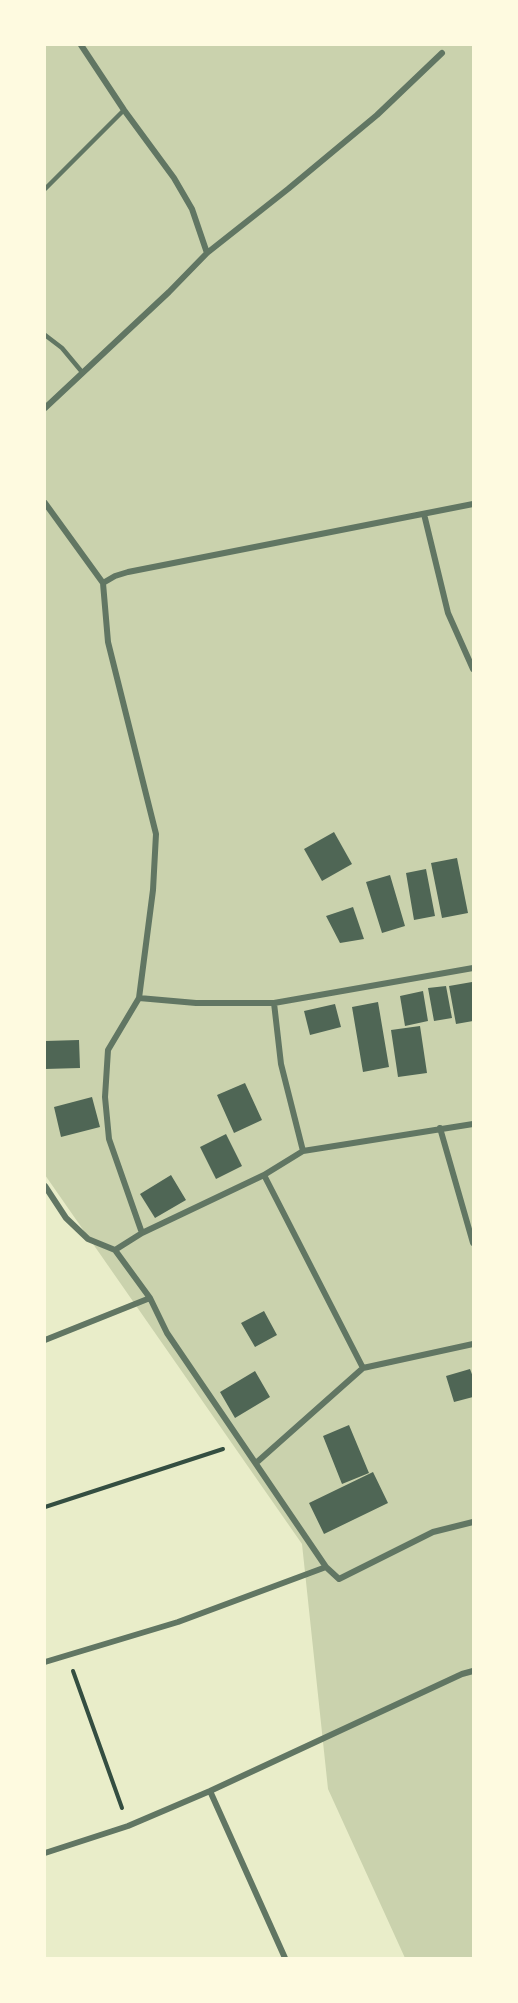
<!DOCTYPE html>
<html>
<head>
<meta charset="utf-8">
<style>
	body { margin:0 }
	#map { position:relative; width:518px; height:2003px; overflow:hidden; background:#e9edc9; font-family:"Libre Baskerville",serif }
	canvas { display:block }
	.frame { position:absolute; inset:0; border:46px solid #fefae0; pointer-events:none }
</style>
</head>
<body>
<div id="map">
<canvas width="518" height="2003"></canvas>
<div class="frame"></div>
</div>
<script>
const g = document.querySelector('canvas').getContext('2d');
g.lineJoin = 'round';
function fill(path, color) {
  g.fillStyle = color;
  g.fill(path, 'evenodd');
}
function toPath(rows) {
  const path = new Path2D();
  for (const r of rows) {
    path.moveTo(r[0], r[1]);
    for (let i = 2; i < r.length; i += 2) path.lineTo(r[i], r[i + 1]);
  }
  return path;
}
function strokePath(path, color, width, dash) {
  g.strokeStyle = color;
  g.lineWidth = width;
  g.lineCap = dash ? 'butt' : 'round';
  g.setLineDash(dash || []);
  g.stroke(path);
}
fill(toPath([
	[45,45,473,45,473,1958,405,1958,328,1789,302,1544,45,1175]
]), '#cad2ad');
fill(toPath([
	[334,832,352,864,322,881,304,849],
	[457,858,468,913,442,918,431,863],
	[426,869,435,916,414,920,406,873],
	[390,875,405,926,382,933,366,882],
	[353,907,364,939,340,943,326,916],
	[472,982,473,1021,456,1024,449,986],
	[446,986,452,1018,434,1021,428,988],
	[423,991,428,1021,405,1026,400,996],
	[378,1002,389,1067,363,1072,352,1007],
	[335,1004,341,1027,310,1035,304,1011],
	[420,1026,427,1073,398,1077,391,1030],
	[79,1040,80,1068,45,1069,45,1041],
	[245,1083,262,1120,234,1133,217,1095],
	[92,1097,100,1127,61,1137,54,1107],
	[226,1134,242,1166,216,1179,200,1147],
	[171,1175,186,1200,155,1218,140,1194],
	[264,1311,277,1335,255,1347,241,1323],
	[470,1369,473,1377,473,1397,454,1402,446,1376],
	[255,1371,270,1397,235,1418,220,1392],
	[349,1425,369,1473,342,1484,323,1436],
	[373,1472,388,1503,324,1534,309,1503]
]), '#4f6655');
strokePath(toPath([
	[45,1507,223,1449],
	[73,1671,122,1808]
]), '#344e41', 4);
strokePath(toPath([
	[45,189,124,110],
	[45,335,62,348,82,372]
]), '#617663', 4.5);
strokePath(toPath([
	[81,45,124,110,174,178,192,209,207,253],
	[45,408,169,292,207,253,288,189,377,115,442,53],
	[45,503,103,583,108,642,156,834,153,890,139,998,108,1050,105,1097,109,1139,142,1233],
	[424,514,448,613,473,669],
	[103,583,115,576,128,572,473,504],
	[139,998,196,1003,274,1003,473,968],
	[274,1003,281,1064,303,1151],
	[440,1128,473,1243],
	[264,1175,363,1368],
	[45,1186,66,1218,88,1239,115,1250,150,1298,167,1333,326,1567,339,1579,433,1532,473,1522],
	[115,1250,142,1233,264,1175,303,1151,473,1124],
	[45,1340,150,1298],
	[256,1463,363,1368,473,1344],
	[45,1662,178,1622,326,1567],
	[210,1791,285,1958],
	[45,1853,128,1826,210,1791,462,1674,473,1671]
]), '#617663', 6);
</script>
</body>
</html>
